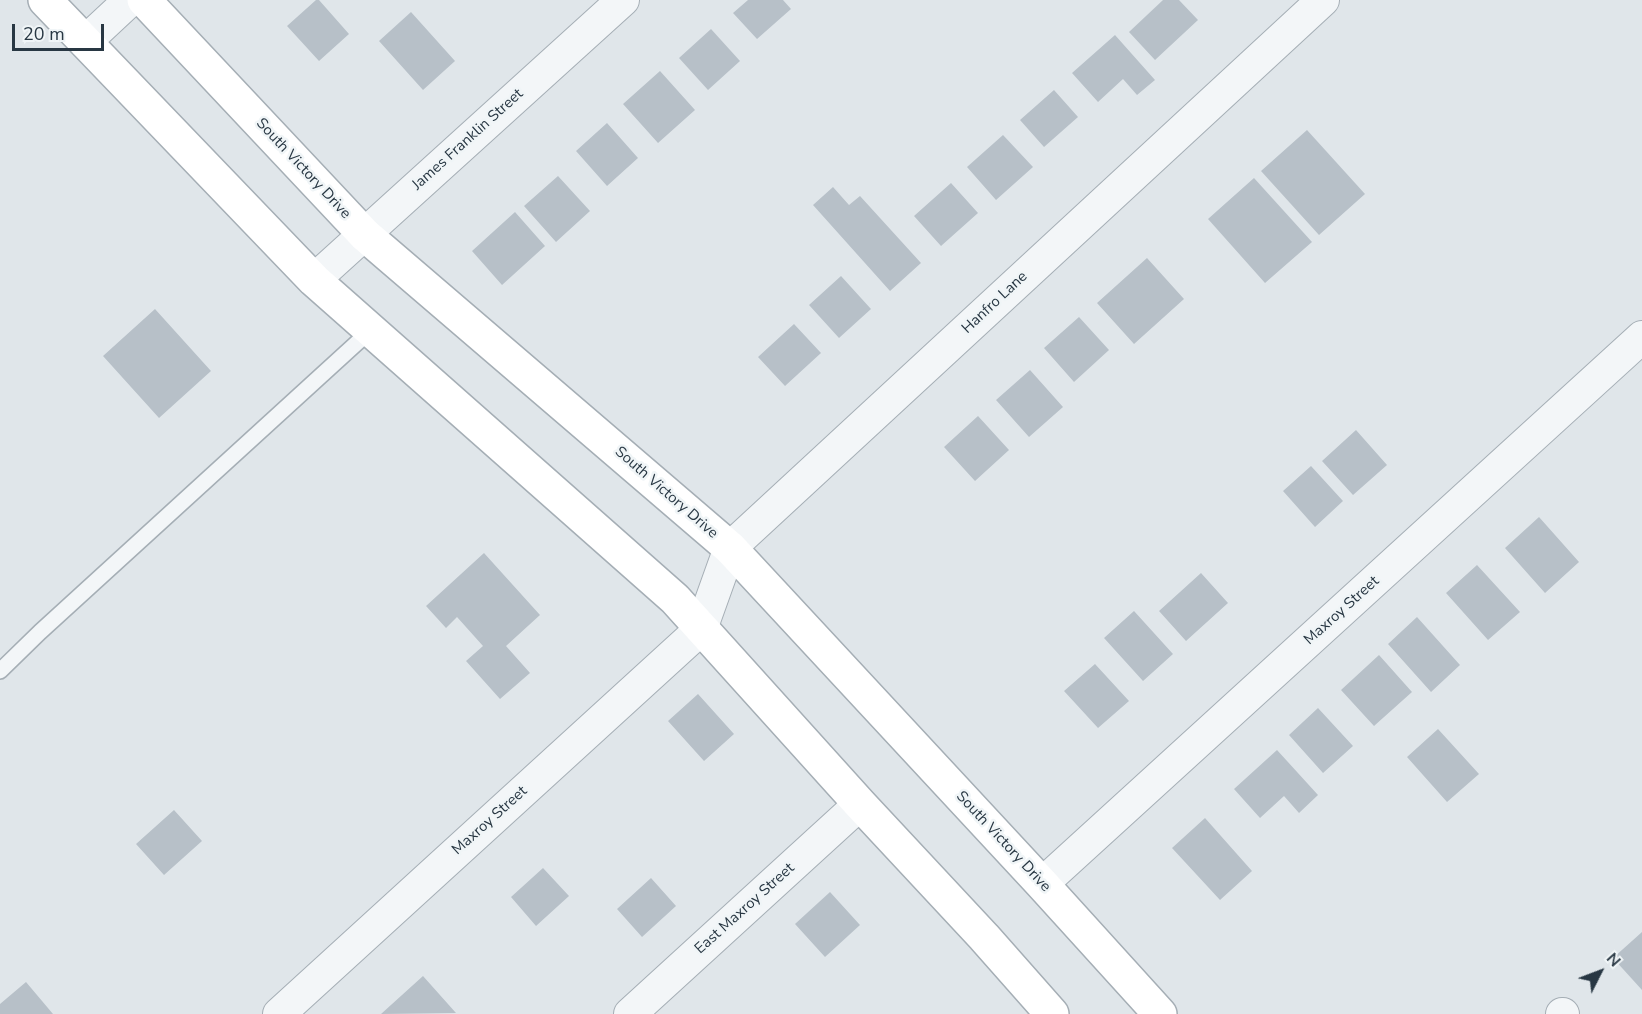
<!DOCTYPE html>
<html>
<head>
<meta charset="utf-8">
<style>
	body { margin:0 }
	#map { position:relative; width:1642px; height:1014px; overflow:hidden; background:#e0e6ea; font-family:"Nunito Sans",sans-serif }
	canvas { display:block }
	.north { position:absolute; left:1570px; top:942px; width:60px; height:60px; -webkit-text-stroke:4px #f0f5f7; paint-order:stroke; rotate:48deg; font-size:16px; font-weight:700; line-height:24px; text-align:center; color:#283743 }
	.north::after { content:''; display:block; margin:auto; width:21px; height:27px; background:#283743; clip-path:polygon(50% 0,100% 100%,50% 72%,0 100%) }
	.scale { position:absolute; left:12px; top:24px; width:92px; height:27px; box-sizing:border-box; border:3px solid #283743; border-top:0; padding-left:8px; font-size:18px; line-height:21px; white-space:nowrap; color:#283743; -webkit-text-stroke:4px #f0f5f7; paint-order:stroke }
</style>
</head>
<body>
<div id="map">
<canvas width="1642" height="1014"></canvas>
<div class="north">N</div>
<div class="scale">20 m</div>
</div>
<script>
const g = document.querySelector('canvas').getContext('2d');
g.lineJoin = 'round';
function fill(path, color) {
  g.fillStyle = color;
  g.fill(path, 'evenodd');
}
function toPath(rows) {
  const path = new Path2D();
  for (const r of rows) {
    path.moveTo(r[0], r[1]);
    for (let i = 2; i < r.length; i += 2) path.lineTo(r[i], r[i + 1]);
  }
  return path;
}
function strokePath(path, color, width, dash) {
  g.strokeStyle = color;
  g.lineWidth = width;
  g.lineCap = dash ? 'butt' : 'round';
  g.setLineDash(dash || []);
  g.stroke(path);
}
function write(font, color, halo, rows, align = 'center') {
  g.font = font + ' "Nunito Sans",sans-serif';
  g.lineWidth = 5;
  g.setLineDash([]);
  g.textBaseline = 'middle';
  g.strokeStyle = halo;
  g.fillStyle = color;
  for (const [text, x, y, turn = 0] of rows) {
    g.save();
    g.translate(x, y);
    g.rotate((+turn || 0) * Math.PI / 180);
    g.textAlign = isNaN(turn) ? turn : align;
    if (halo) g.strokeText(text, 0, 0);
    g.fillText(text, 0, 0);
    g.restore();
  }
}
fill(toPath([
	[316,0,319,0,349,34,319,61,287,26],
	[748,0,783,0,791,9,757,39,733,13],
	[1163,0,1179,0,1198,20,1155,60,1129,32],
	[411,12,455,61,423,90,379,41],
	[711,29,740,61,708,90,679,58],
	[1115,35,1155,80,1137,95,1123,79,1098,102,1072,73],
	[660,71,695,110,658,143,623,104],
	[1054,90,1078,117,1044,147,1020,120],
	[607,123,638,158,607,186,576,151],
	[1307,130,1365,194,1319,235,1261,171],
	[1003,135,1033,167,996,200,967,167],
	[558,176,590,211,556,242,524,206],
	[1254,178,1312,242,1265,283,1208,219],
	[951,183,978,213,941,246,914,216],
	[833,187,849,205,860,196,921,263,890,291,813,205],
	[515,212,545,246,502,285,472,251],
	[1147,258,1184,299,1134,344,1097,303],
	[841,276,871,309,839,338,809,305],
	[155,309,211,371,159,418,103,356],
	[1079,317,1109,350,1074,382,1044,348],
	[794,324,821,353,785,386,758,357],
	[1030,370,1063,407,1029,437,996,400],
	[978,416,1009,450,975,481,944,447],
	[1356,430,1387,465,1353,495,1322,461],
	[1311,466,1343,501,1315,527,1283,491],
	[1539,517,1579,562,1545,593,1505,548],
	[484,553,540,615,506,646,530,673,500,699,466,661,483,646,457,617,446,628,426,606],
	[1477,565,1520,612,1488,640,1446,593],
	[1201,573,1228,603,1186,641,1159,611],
	[1134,611,1173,654,1143,681,1104,638],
	[1417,617,1460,665,1431,692,1388,644],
	[1379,655,1412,692,1374,726,1341,690],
	[1095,664,1129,701,1098,728,1064,691],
	[698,694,734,734,704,761,668,721],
	[1318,708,1353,746,1323,773,1289,735],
	[1438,729,1479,774,1447,802,1407,757],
	[1277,750,1318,795,1299,813,1284,796,1260,818,1234,789],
	[174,810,202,841,164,875,136,844],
	[1205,818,1252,871,1220,900,1172,848],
	[543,868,569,896,536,926,511,897],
	[651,878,676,906,642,937,617,909],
	[830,892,860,925,825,957,795,924],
	[1642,932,1642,990,1613,958],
	[423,976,456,1013,381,1014],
	[26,982,53,1014,0,1014,0,1004]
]), '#b7c0c8');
const service = toPath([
	[0,671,40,632,371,330]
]);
const minor = toPath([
	[85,42,130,0],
	[314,280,623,0],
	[1042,884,1642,337],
	[279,1014,701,629,730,548,1323,0],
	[630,1014,860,804],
	[1562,1014,1563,1014]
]);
const secondary = toPath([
	[45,0,314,280,675,599,860,804,984,937,1052,1014],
	[144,0,365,235,730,548,1042,884,1160,1014]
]);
strokePath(service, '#a5aeb5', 18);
strokePath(minor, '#a5aeb5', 34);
strokePath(secondary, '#a5aeb5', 36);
strokePath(service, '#f3f6f8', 15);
strokePath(minor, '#f3f6f8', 32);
strokePath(secondary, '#fff', 33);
write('15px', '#283743', '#f0f5f7', [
	["James Franklin Street",468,140,-42],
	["South Victory Drive",303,169,47],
	["Hanfro Lane",995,303,-43],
	["South Victory Drive",666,493,41],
	["Maxroy Street",1342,611,-42],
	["Maxroy Street",490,821,-42],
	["South Victory Drive",1003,842,47],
	["East Maxroy Street",745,909,-42]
]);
</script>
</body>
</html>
